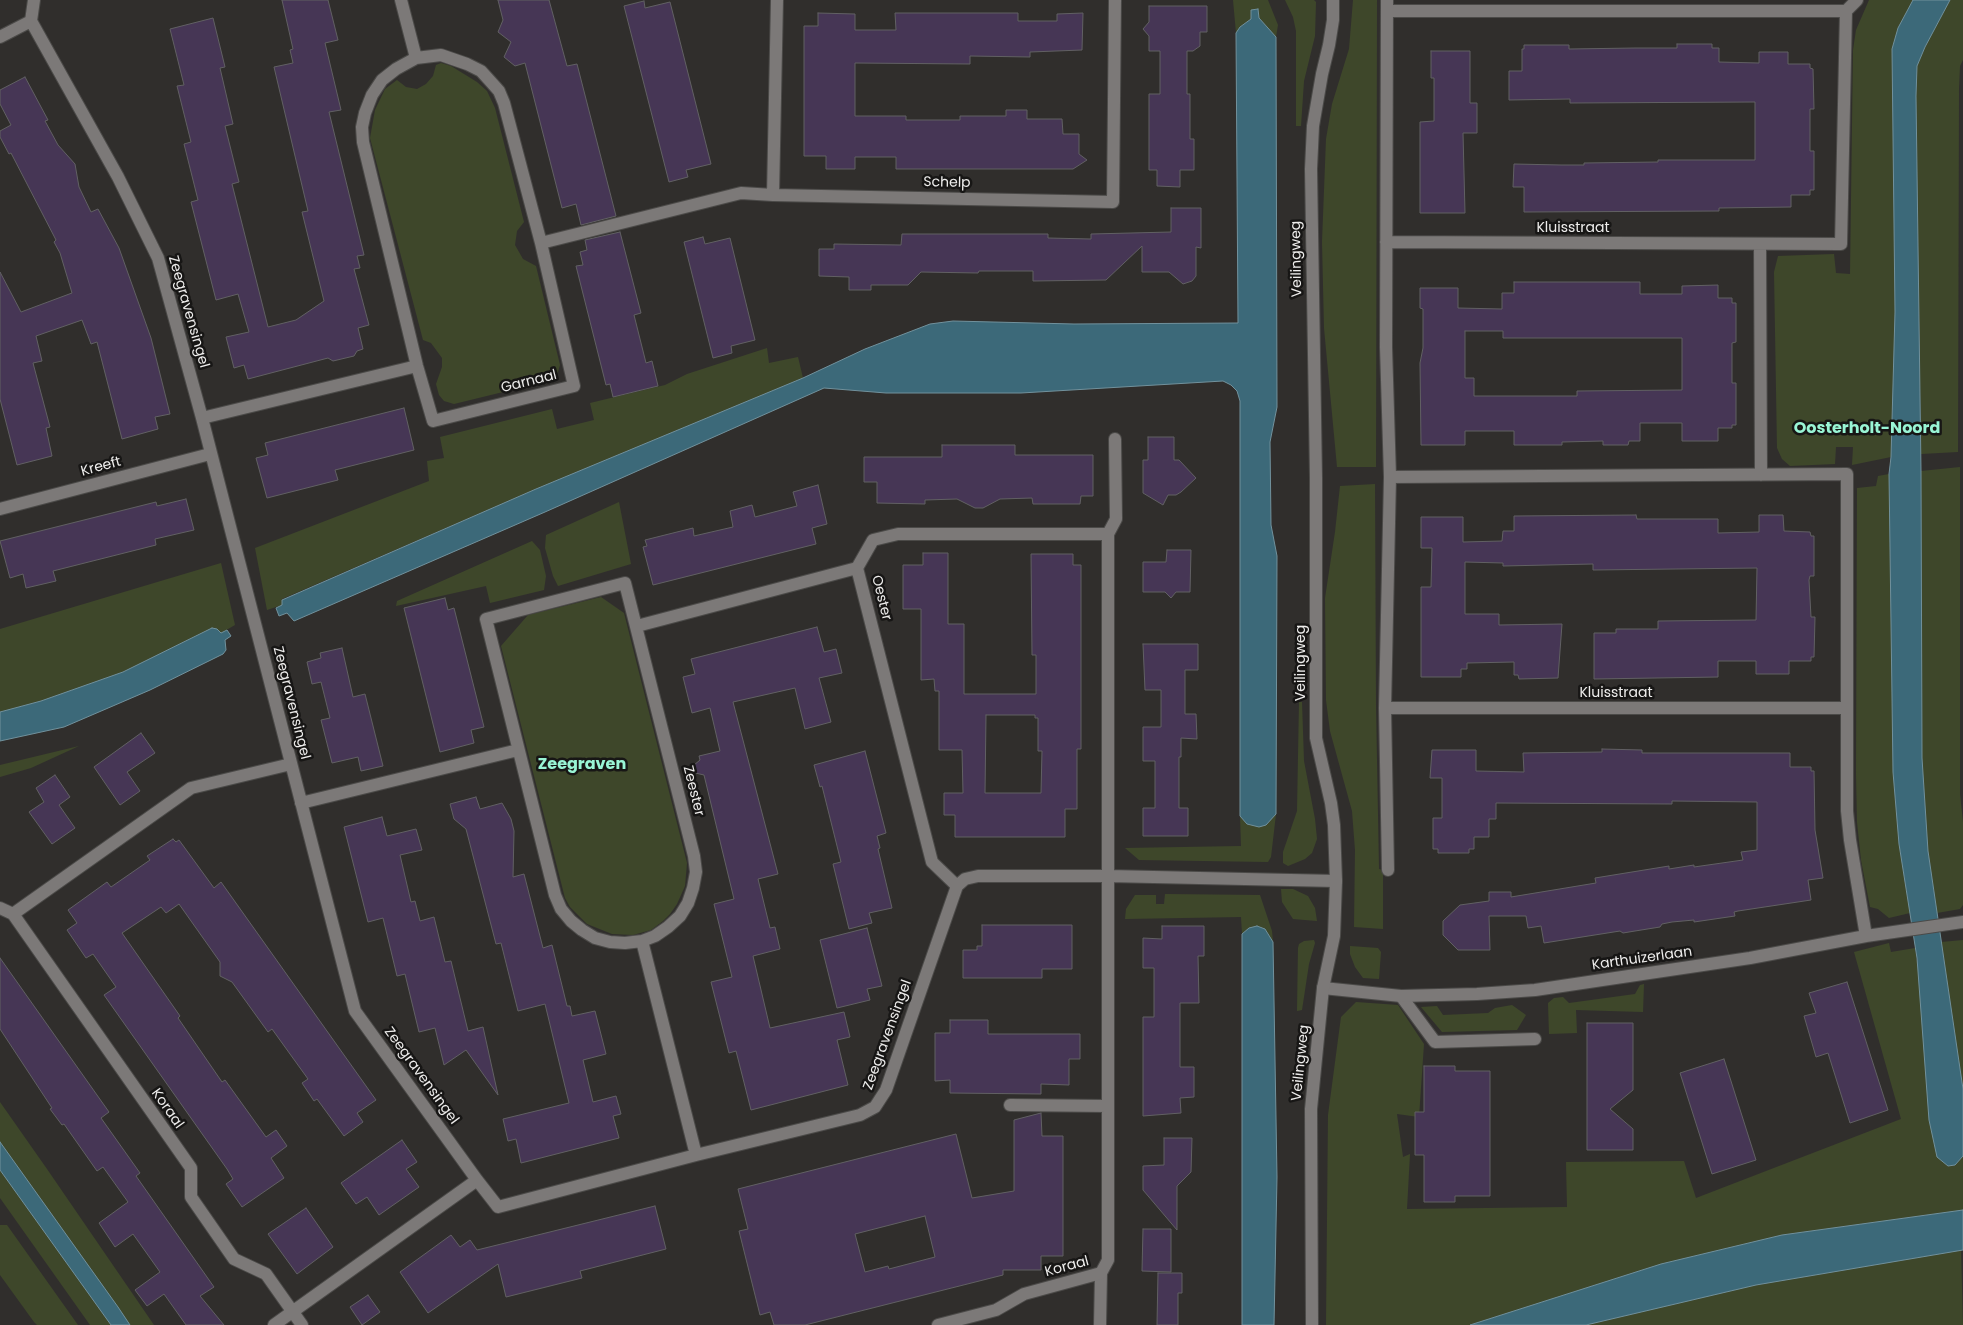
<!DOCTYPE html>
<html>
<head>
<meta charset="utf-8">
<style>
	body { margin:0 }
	canvas { display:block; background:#302e2c }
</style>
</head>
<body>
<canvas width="1963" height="1325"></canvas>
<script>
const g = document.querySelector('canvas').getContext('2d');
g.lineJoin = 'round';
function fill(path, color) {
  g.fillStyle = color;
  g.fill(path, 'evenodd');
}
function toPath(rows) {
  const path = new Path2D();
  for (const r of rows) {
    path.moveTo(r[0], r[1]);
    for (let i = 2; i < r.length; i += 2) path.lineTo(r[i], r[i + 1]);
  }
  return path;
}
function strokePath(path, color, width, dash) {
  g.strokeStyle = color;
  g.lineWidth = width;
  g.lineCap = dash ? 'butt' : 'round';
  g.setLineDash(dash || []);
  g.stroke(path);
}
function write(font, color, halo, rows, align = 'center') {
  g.font = font + ' Poppins,sans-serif';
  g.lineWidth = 5;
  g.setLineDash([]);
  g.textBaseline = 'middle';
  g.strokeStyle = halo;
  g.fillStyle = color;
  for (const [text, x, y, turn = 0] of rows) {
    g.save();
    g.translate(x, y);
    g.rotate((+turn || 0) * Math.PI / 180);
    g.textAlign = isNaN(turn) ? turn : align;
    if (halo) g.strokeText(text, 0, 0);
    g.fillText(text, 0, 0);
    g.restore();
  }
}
fill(toPath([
	[1233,0,1268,0,1278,25,1276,37,1259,18,1257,9,1251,19,1240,27,1236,33],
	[1285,0,1314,0,1316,2,1315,36,1304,81,1301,126,1296,126,1296,31,1293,17],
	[1353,0,1377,0,1376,467,1337,467,1324,328,1322,242,1326,139,1332,104,1349,49],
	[1869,0,1913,0,1898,28,1892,50,1895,312,1891,457,1852,465,1853,447,1836,447,1835,464,1790,466,1782,459,1777,448,1774,272,1778,256,1834,254,1836,273,1850,274,1853,50,1856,30],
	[1950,0,1963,0,1963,60,1960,66,1959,89,1958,452,1921,454,1916,96,1917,66,1925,47],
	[441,63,451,66,477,82,487,91,495,108,524,222,517,231,515,245,523,259,536,266,560,365,558,372,552,380,454,404,444,401,439,395,436,384,442,367,442,358,431,343,423,340,370,138,375,110,385,89,397,80,406,87,417,89,426,84,433,76,436,65],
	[767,348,769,363,798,357,803,378,536,489,282,599,282,605,267,610,255,548,429,481,427,461,444,458,440,437,552,409,557,429,594,420,590,403,665,385,687,374],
	[1960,467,1960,794,1963,822,1963,905,1960,909,1937,913,1928,851,1922,758,1921,471],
	[1889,474,1893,772,1899,844,1910,913,1889,918,1878,909,1870,907,1861,860,1857,822,1856,774,1857,488,1876,486,1878,476],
	[1375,484,1376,706,1379,869,1383,870,1383,929,1354,927,1355,850,1352,811,1330,731,1326,700,1325,598,1335,532,1340,486],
	[619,502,631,564,558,586,553,576,545,548,546,535],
	[532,541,540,550,546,576,544,590,490,603,486,586,396,606,397,601],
	[221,563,235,625,221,633,212,628,123,672,41,701,0,712,0,629],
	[601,597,624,613,687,863,685,886,677,904,670,914,663,921,651,930,633,935,612,934,587,924,570,907,565,898,501,646,528,615],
	[1299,702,1302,702,1304,761,1315,819,1317,839,1312,853,1305,859,1288,866,1283,863,1283,852,1297,811],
	[79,746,31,768,0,777,0,765],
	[1276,814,1271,857,1268,862,1139,860,1125,848,1241,846,1240,816,1247,824,1266,825],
	[1281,889,1293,889,1308,896,1315,908,1317,921,1293,919,1282,902],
	[1165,894,1260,895,1272,931,1273,942,1265,929,1249,928,1242,934,1241,917,1125,919,1126,909,1135,895,1156,895,1156,904,1164,904],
	[1314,940,1315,943,1309,964,1302,1010,1297,1011,1298,948,1299,944,1304,941],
	[1963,940,1963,1089,1941,942],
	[1889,943,1891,952,1915,948,1948,1166,1955,1165,1963,1156,1963,1210,1782,1235,1661,1264,1470,1325,1326,1325,1328,1115,1341,1017,1356,1002,1398,1005,1424,1044,1419,1117,1397,1114,1403,1157,1410,1154,1407,1209,1567,1207,1566,1162,1684,1161,1696,1198,1901,1119,1854,952],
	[1350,946,1378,948,1381,952,1379,979,1363,978,1355,967,1350,954],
	[1644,984,1643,1012,1576,1010,1577,1033,1549,1034,1548,1003,1554,998,1563,997,1569,1003,1635,994,1640,985],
	[1512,1005,1526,1015,1517,1030,1442,1032,1421,1007,1437,1006,1443,1015,1488,1013,1495,1008],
	[0,1102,47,1169,154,1325,130,1325,0,1142],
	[0,1170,111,1325,90,1325,0,1198],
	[0,1225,7,1225,78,1325,37,1325,34,1322,0,1275],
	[1961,1250,1963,1325,1586,1325,1756,1285]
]), '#3e472a');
const water = toPath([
	[1913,0,1950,0,1925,47,1917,66,1916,96,1921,471,1922,758,1928,851,1963,1089,1963,1156,1955,1165,1948,1166,1937,1157,1929,1120,1917,958,1899,844,1893,772,1889,474,1891,457,1895,312,1892,49,1898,28,1913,0],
	[1258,9,1259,18,1276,37,1277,407,1270,442,1271,525,1277,556,1276,814,1266,825,1259,827,1247,824,1240,816,1240,401,1237,391,1231,385,1223,381,1021,393,886,393,824,388,545,512,294,621,287,613,279,616,276,608,282,605,282,600,536,489,803,378,865,349,930,324,953,321,1074,324,1238,323,1236,33,1240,27,1251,19,1251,10,1258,9],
	[212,628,217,629,221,633,227,630,231,636,225,640,226,650,223,654,150,690,64,727,0,741,0,712,41,701,123,672,212,628],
	[1257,926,1265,929,1273,942,1277,1177,1274,1325,1242,1325,1242,934,1249,928,1257,926],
	[0,1142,118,1307,130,1325,111,1325,0,1170,0,1142],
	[1963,1210,1963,1250,1756,1285,1586,1325,1470,1325,1661,1264,1782,1235,1963,1210]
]);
fill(water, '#3c6979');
strokePath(water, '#71919c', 1);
const building = toPath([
	[282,0,328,0,338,40,325,43,341,110,329,112,364,255,357,256,360,268,354,269,369,325,358,328,363,349,357,351,354,356,333,361,328,358,248,379,244,365,234,368,226,337,249,332,238,294,216,300,191,202,198,200,184,144,191,142,177,86,184,85,170,29,213,18,225,67,220,68,233,124,225,126,239,182,232,184,268,327,296,320,324,301,302,212,308,211,274,67,293,63,290,50,293,49,282,0],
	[498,0,549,0,567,66,577,64,616,216,581,225,576,204,562,208,525,63,515,66,504,57,511,42,498,32,503,20,498,0],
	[644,1,645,8,670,2,711,164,686,170,688,177,669,182,624,6,644,1],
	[1149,6,1207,6,1207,32,1200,32,1200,46,1193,51,1187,51,1187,94,1190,94,1190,139,1194,139,1194,170,1180,170,1180,187,1157,186,1157,170,1149,170,1149,94,1160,94,1160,51,1149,51,1149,36,1143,29,1149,22,1149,6],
	[818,13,855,14,855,30,896,30,895,13,1018,13,1018,21,1057,21,1057,14,1083,13,1082,50,1030,52,1030,57,970,56,970,64,855,63,855,116,906,116,906,120,960,120,960,116,1006,116,1006,110,1027,110,1027,119,1062,119,1063,134,1079,134,1079,154,1087,160,1073,169,896,169,896,157,855,157,855,169,826,169,826,156,804,156,804,26,818,26,818,13],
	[1677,44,1712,44,1712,48,1719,48,1719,62,1759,63,1759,52,1788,52,1788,64,1810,64,1810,68,1813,69,1814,109,1810,109,1810,151,1814,151,1814,190,1810,190,1810,195,1791,195,1791,207,1719,208,1719,211,1524,212,1524,187,1513,187,1514,164,1561,165,1584,165,1584,163,1658,162,1658,160,1755,160,1755,102,1570,103,1570,99,1509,100,1509,71,1522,71,1522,49,1524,49,1524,45,1569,45,1569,49,1635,48,1677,48,1677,44],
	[1431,51,1470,51,1470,103,1477,103,1477,133,1463,133,1465,213,1420,213,1420,122,1434,121,1434,78,1431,78,1431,51],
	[25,77,48,120,45,121,58,145,75,164,79,187,91,212,98,209,119,248,151,338,170,414,155,417,158,429,122,439,97,342,91,344,82,320,36,336,42,361,33,363,50,427,46,428,52,456,17,465,0,399,0,272,21,312,72,293,60,253,54,242,56,240,11,153,9,154,0,137,0,131,11,125,0,104,0,90,25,77],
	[1171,208,1201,208,1201,248,1196,247,1196,276,1192,281,1183,284,1169,272,1142,272,1142,246,1106,280,1033,281,1033,271,979,271,978,273,921,272,908,285,871,285,871,290,849,290,849,277,819,276,819,249,834,249,834,244,901,245,902,234,1048,234,1048,238,1091,239,1091,234,1171,232,1171,208],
	[620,232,641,313,634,315,646,363,652,361,658,386,613,397,610,384,606,385,576,266,583,265,580,252,587,250,585,240,620,232],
	[703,237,705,244,730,238,755,340,731,346,732,353,713,358,684,242,703,237],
	[1514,282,1640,282,1640,294,1682,294,1682,286,1718,285,1718,298,1732,298,1732,303,1736,303,1736,342,1732,343,1732,383,1736,383,1736,425,1732,425,1732,428,1718,428,1718,441,1682,441,1682,423,1640,423,1640,441,1629,441,1628,445,1603,445,1603,441,1562,442,1562,445,1514,445,1514,431,1465,431,1465,445,1421,445,1420,363,1423,348,1423,309,1420,308,1420,288,1458,288,1458,308,1502,309,1502,293,1514,293,1514,282],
	[1465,331,1503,331,1503,338,1682,338,1682,390,1577,391,1577,396,1474,396,1474,378,1465,378,1465,331],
	[404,408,414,450,335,470,338,480,267,498,256,458,268,455,265,443,404,408],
	[1148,437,1174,437,1174,460,1179,460,1196,478,1181,492,1176,495,1168,495,1163,505,1143,493,1143,460,1148,460,1148,437],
	[942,445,1015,445,1015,455,1093,455,1093,496,1081,496,1080,504,1033,504,1032,498,1000,499,983,508,975,508,957,499,925,500,925,504,877,503,877,482,864,482,864,457,942,457,942,445],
	[818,485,827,524,812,528,816,544,653,585,643,547,647,546,645,540,693,528,694,536,733,527,730,511,752,505,755,517,797,506,793,492,818,485],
	[186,499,194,530,155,539,156,545,53,571,56,581,26,588,23,574,10,578,0,541,156,502,157,506,186,499],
	[1636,515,1637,519,1718,519,1718,533,1759,532,1759,515,1783,515,1784,531,1810,532,1811,536,1814,536,1814,576,1810,576,1809,580,1811,617,1815,617,1814,657,1811,657,1811,661,1789,661,1789,674,1756,674,1756,661,1718,661,1718,677,1594,679,1594,633,1616,633,1616,629,1658,629,1658,621,1756,620,1757,568,1593,570,1593,564,1503,566,1503,563,1465,562,1465,614,1499,614,1499,625,1562,624,1558,678,1519,679,1518,675,1514,675,1514,662,1467,663,1467,669,1461,669,1461,677,1421,677,1421,587,1431,587,1432,548,1421,548,1421,517,1463,517,1463,542,1502,541,1503,531,1514,531,1514,516,1636,515],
	[1167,550,1191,550,1190,592,1176,592,1171,598,1165,592,1143,592,1143,562,1166,562,1167,550],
	[923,553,948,553,948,624,964,624,964,694,1036,694,1036,655,1032,655,1031,554,1073,554,1073,565,1081,565,1081,749,1077,749,1077,809,1065,809,1065,837,955,837,955,815,944,815,944,793,963,793,962,750,939,750,939,691,935,691,934,679,921,680,921,609,903,609,903,565,923,565,923,553],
	[986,715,1035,715,1035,718,1038,718,1038,751,1042,751,1041,793,985,793,986,715],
	[445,598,448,610,454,608,484,727,471,730,474,743,440,752,404,608,445,598],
	[817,627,824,652,836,649,842,673,819,678,831,722,805,729,795,688,733,702,778,874,758,879,770,928,775,927,780,949,753,956,770,1028,844,1012,850,1037,837,1040,848,1085,751,1110,736,1051,729,1053,711,982,732,977,714,904,734,899,704,775,687,771,700,760,699,756,720,751,710,708,692,713,683,677,695,674,691,659,817,627],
	[1143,644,1198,644,1198,670,1185,670,1185,714,1196,714,1197,739,1181,738,1181,757,1179,757,1179,808,1188,808,1188,836,1143,836,1143,808,1155,808,1155,761,1143,761,1143,727,1161,727,1161,690,1145,690,1143,644],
	[342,648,353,697,365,694,383,766,361,771,358,757,332,763,321,720,330,718,321,682,312,684,307,662,321,658,320,653,342,648],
	[141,733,155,753,127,772,140,791,120,805,94,767,141,733],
	[1602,749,1642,750,1642,753,1790,753,1790,767,1811,767,1811,771,1814,771,1815,830,1823,878,1808,880,1811,900,1738,911,1734,912,1735,916,1694,922,1694,920,1672,922,1662,924,1660,927,1635,931,1623,933,1620,931,1544,943,1541,926,1528,928,1526,916,1489,916,1490,950,1458,950,1443,935,1443,921,1460,905,1489,901,1489,892,1511,892,1511,897,1596,883,1595,878,1669,866,1669,869,1694,865,1694,867,1743,860,1741,852,1757,850,1757,802,1672,801,1672,804,1496,803,1496,819,1489,819,1489,837,1474,837,1474,849,1469,849,1469,853,1438,853,1438,849,1433,849,1433,818,1442,818,1442,778,1430,778,1432,750,1476,750,1476,771,1524,772,1523,753,1602,752,1602,749],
	[865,751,886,833,877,836,880,848,878,849,892,908,869,913,872,923,849,929,833,864,841,862,822,786,820,787,814,765,865,751],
	[55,775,70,797,59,805,75,828,52,844,29,812,44,802,36,788,55,775],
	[476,797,480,809,502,803,511,819,514,831,513,877,524,874,543,948,552,945,567,1006,570,1006,572,1016,595,1011,606,1054,583,1060,593,1102,616,1096,621,1114,613,1116,619,1138,521,1163,516,1139,508,1141,503,1119,569,1103,545,1004,518,1011,501,943,496,944,466,829,454,819,450,804,476,797],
	[382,817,387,836,416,829,422,850,400,855,411,902,415,901,420,921,434,917,445,962,451,961,468,1031,483,1027,498,1095,466,1050,444,1065,435,1028,419,1032,405,974,397,976,383,918,368,922,344,827,382,817],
	[173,839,176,842,179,840,214,888,221,882,376,1100,357,1113,363,1122,344,1136,317,1099,314,1101,302,1083,308,1079,272,1029,268,1032,232,982,220,976,220,962,179,904,166,913,161,907,122,933,180,1016,178,1018,222,1082,225,1080,266,1137,276,1130,287,1146,271,1158,284,1178,242,1207,226,1184,233,1179,227,1169,104,995,116,987,93,954,86,958,67,930,77,923,68,910,107,882,111,887,150,860,147,856,173,839],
	[982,925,1072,925,1072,969,1042,969,1042,978,963,978,963,950,977,950,977,946,982,946,982,925],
	[1162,926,1204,926,1204,956,1198,956,1199,1003,1180,1003,1180,1067,1194,1067,1194,1097,1180,1098,1181,1113,1143,1116,1143,1017,1154,1017,1154,968,1143,968,1143,938,1162,939,1162,926],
	[867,928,882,986,867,989,870,1000,837,1008,820,940,867,928],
	[0,958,109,1112,101,1118,140,1173,136,1176,214,1287,200,1296,224,1325,186,1325,164,1294,147,1306,135,1290,160,1272,133,1234,115,1247,99,1223,128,1202,103,1167,97,1171,64,1124,62,1125,50,1109,52,1108,0,1029,0,958],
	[1847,982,1888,1110,1850,1123,1828,1053,1816,1057,1804,1016,1816,1013,1809,993,1847,982],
	[950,1020,988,1020,988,1034,1080,1034,1080,1059,1069,1059,1069,1085,1041,1084,1041,1094,950,1093,950,1080,935,1081,935,1033,950,1033,950,1020],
	[1587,1023,1633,1023,1633,1090,1610,1109,1633,1129,1633,1150,1587,1150,1587,1023],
	[1724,1059,1756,1160,1712,1174,1680,1073,1724,1059],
	[1424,1066,1455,1066,1455,1071,1490,1071,1490,1196,1455,1196,1455,1202,1424,1202,1424,1155,1415,1155,1415,1112,1424,1112,1424,1066],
	[1041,1113,1042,1136,1063,1136,1063,1256,1041,1256,1041,1270,1003,1270,1003,1275,805,1325,774,1325,770,1312,760,1315,739,1231,748,1229,738,1189,956,1134,972,1198,1014,1191,1014,1120,1041,1113],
	[925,1216,935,1257,889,1269,888,1266,865,1272,855,1234,925,1216],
	[1164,1138,1192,1138,1191,1172,1177,1186,1177,1230,1143,1190,1143,1166,1164,1165,1164,1138],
	[402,1140,417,1162,406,1169,419,1187,379,1215,367,1197,356,1204,341,1183,402,1140],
	[655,1206,666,1249,580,1271,582,1278,506,1297,498,1264,428,1313,400,1272,451,1235,460,1247,470,1240,477,1250,655,1206],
	[306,1208,333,1247,297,1274,268,1234,306,1208],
	[1143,1229,1171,1229,1171,1272,1142,1271,1143,1229],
	[1158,1273,1182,1273,1182,1293,1178,1293,1178,1325,1157,1325,1158,1273],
	[368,1295,380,1312,362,1325,350,1307,368,1295]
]);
fill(building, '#463655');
strokePath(building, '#616063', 1);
const service = toPath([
	[1401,996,1435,1042,1535,1039],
	[1100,1325,1101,1273]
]);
const minor = toPath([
	[34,0,31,21,118,177,158,258,202,418,355,1011,477,1180,498,1207,696,1155,860,1115,875,1107,886,1090,957,886,965,879,978,876,1108,876,1336,881],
	[401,0,416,58,441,55,467,64,481,71,491,82,499,91,504,103,541,243,574,386,433,421,417,366,363,142,362,127,365,113,372,95,382,80,396,69,416,58],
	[777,0,773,195,1113,202,1115,0],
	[1387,0,1386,347,1390,477,1385,708,1388,870],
	[1387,11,1846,11],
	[0,37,31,21],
	[1386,242,1841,244,1846,11,1857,0],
	[541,243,741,193,773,195],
	[1760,244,1761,475],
	[202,418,417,366],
	[1390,477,1847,474,1847,811,1850,840,1866,936],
	[0,509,210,454],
	[1108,534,1116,519,1115,439],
	[637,626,857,568],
	[1385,708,1847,708],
	[291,764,191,788,13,914,191,1168,191,1197,234,1259,266,1274,302,1325],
	[301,803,518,750],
	[0,908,13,914],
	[642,941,655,936,668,927,680,916,688,903,693,888,696,872,694,856,625,583,486,619,555,895,561,909,571,921,582,930,595,938,610,942,625,943,642,941,696,1155],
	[1323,988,1401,996,1477,994,1535,990,1750,958,1866,936,1963,922],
	[1010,1105,1108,1106],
	[274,1325,477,1180],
	[938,1325,996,1310,1024,1294,1101,1273,1108,1260,1108,534,898,534,873,540,857,568,932,862,957,886]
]);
const tertiary = toPath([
	[1312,1325,1311,1109,1323,988,1334,936,1336,881,1334,825,1331,803,1316,738,1316,478,1311,169,1313,126,1322,74,1329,45,1333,20,1333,0]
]);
strokePath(service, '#4b4a48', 14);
strokePath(minor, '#4b4a48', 14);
strokePath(tertiary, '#4b4a48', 14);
strokePath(service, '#7c7978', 12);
strokePath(minor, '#7c7978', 12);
strokePath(tertiary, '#7c7978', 12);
write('14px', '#eeedec', '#171615', [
	["Schelp",947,183,1],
	["Kluisstraat",1573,228],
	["Veilingweg",1297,259,-91],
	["Zeegravensingel",188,312,74],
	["Garnaal",529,382,-14],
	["Kreeft",101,467,-15],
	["Oester",881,598,76],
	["Veilingweg",1301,663,-90],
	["Kluisstraat",1616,693],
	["Zeegravensingel",291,703,76],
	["Zeester",693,791,76],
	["Karthuizerlaan",1642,959,-8],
	["Zeegravensingel",888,1035,-70],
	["Veilingweg",1301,1063,-84],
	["Zeegravensingel",421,1076,54],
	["Koraal",167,1109,55],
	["Koraal",1067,1267,-15]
]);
write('bold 16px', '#99f5d5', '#171615', [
	["Oosterholt-Noord",1867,429],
	["Zeegraven",582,765]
]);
</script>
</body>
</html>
